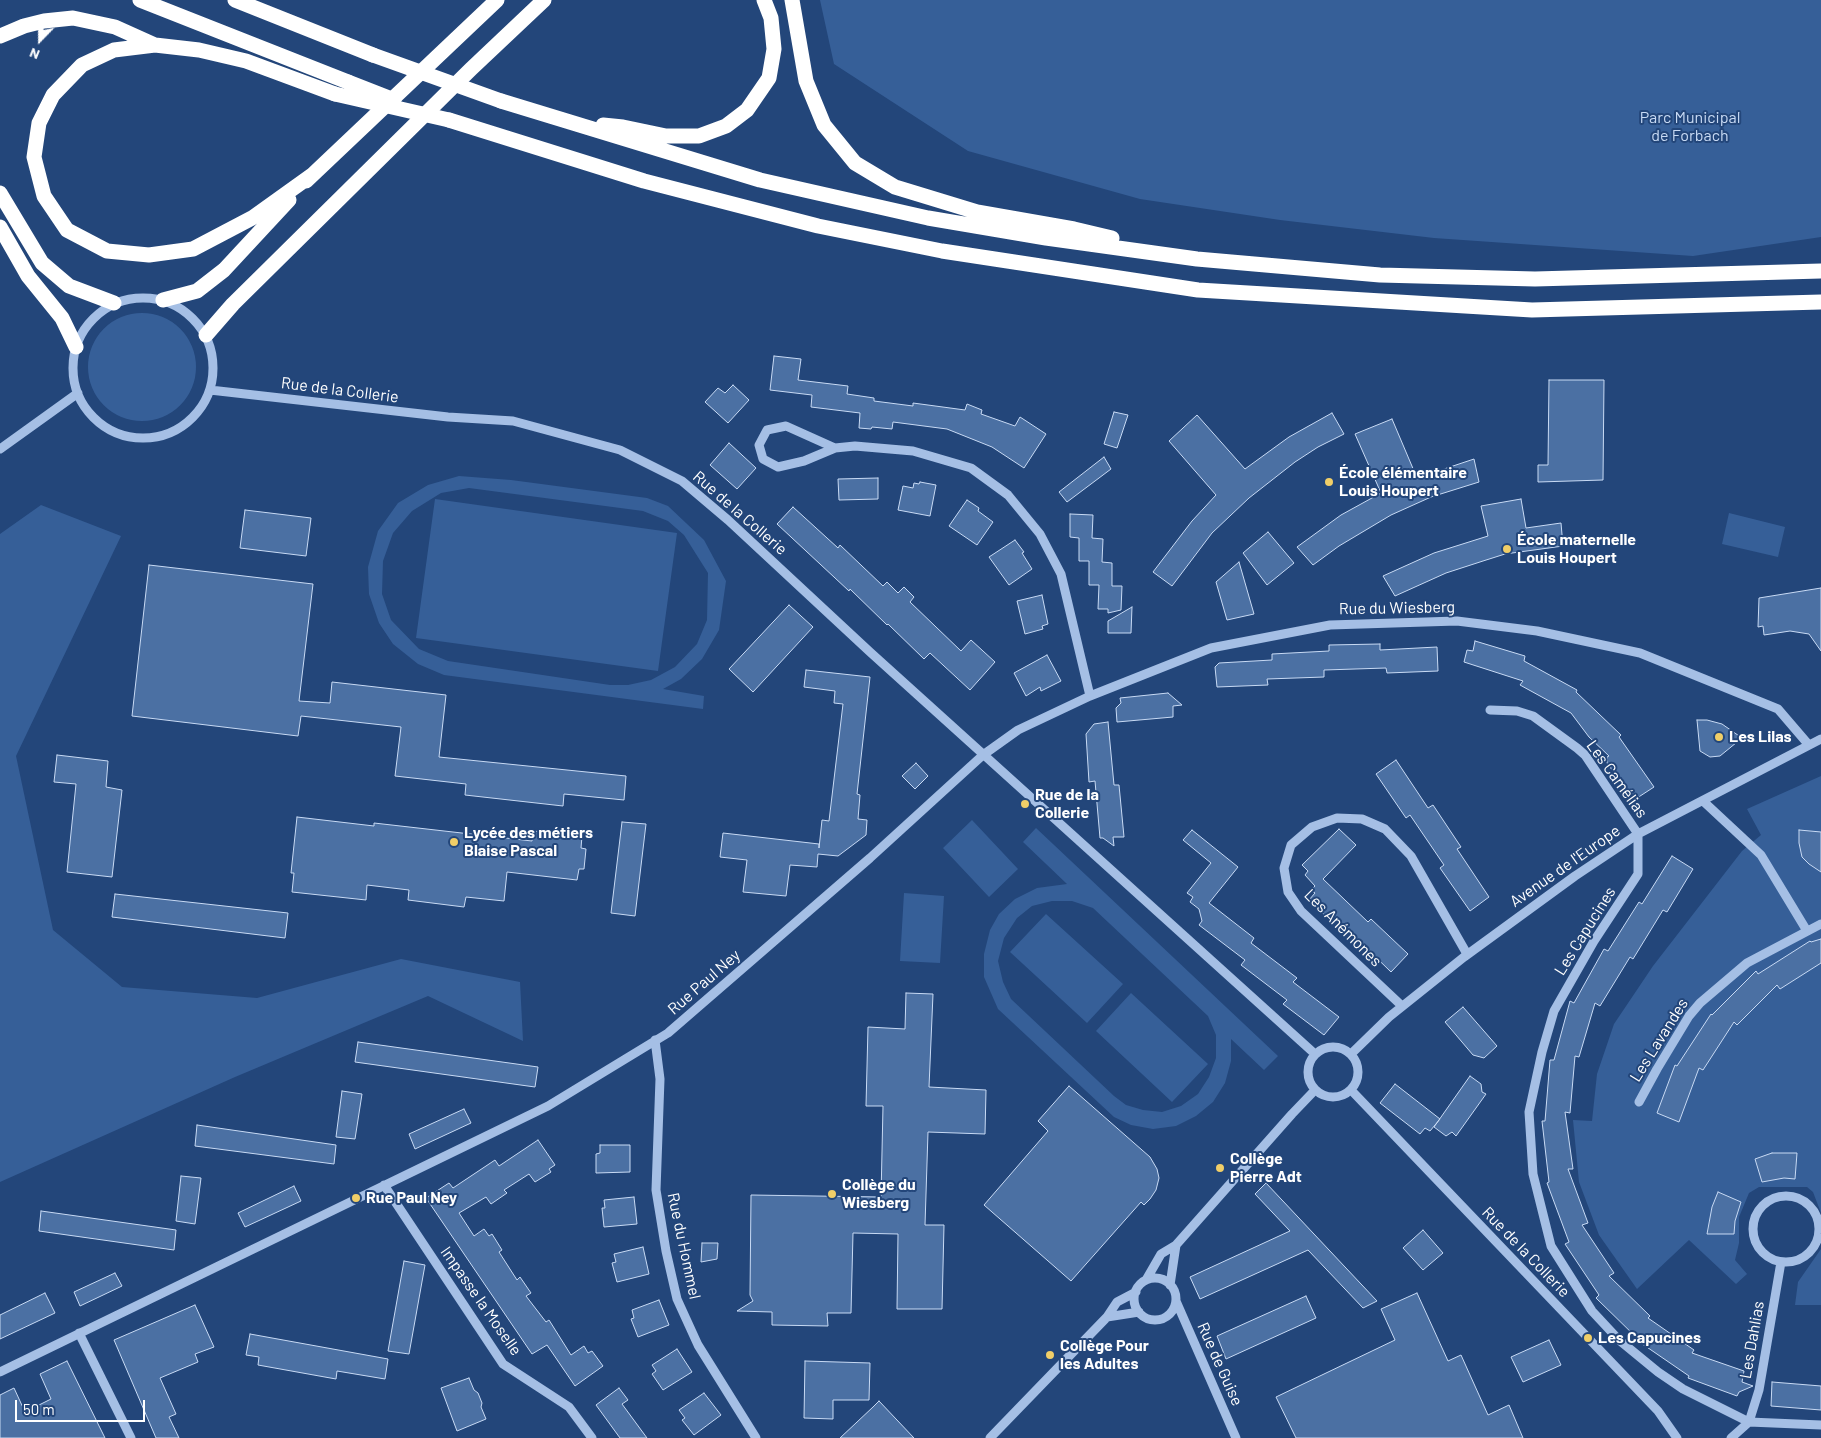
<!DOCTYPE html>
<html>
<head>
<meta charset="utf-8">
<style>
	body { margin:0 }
	#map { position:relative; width:1821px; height:1438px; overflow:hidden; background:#23467a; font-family:Barlow,sans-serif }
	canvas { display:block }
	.north { position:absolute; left:15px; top:15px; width:50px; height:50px; -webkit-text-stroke:4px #23467a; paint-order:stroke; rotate:202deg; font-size:14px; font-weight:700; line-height:20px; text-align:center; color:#fff }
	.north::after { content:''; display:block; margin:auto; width:18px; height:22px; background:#fff; clip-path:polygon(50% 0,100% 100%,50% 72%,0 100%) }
	.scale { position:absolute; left:15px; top:1400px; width:130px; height:22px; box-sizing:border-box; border:2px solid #fff; border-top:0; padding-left:6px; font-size:15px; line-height:18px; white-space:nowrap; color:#fff; -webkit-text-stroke:4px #23467a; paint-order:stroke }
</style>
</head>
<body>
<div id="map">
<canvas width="1821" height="1438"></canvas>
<div class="north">N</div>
<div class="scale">50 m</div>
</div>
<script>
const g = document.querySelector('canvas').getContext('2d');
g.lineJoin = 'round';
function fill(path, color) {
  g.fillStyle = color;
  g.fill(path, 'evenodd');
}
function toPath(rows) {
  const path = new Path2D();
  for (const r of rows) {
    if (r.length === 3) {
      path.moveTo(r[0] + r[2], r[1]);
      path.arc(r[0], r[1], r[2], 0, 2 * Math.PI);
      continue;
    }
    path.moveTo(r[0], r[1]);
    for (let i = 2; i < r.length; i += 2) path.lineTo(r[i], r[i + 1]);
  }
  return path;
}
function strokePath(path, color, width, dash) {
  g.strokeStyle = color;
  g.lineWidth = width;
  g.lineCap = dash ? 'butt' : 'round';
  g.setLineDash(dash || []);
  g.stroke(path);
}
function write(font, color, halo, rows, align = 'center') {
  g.font = font + ' Barlow,sans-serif';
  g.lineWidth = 4;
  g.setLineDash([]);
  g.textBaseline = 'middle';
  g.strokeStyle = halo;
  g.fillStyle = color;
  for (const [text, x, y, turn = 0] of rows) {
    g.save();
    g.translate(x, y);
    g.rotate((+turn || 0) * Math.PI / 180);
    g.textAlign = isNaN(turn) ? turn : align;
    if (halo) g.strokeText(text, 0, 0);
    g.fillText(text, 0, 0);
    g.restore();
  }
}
fill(toPath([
	[820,0,1821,0,1821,237,1693,256,1434,238,1280,220,1140,199,968,151,834,64],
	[142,367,54],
	[459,476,511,480,647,498,668,506,704,540,726,581,719,630,702,659,681,679,663,689,704,696,703,709,444,675,418,664,393,644,379,623,369,594,368,567,378,531,398,503,428,485],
	[469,488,643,511,668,521,684,535,708,573,707,620,697,644,675,667,651,680,628,685,610,685,448,661,419,649,391,620,382,594,383,561,393,533,412,511,441,493],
	[435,499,677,533,658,671,416,638],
	[41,505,121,536,16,756,53,930,122,987,257,998,401,959,520,982,523,1041,428,996,235,1077,0,1182,0,534],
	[1729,513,1785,527,1778,557,1722,544],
	[1821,776,1821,1213,1813,1192,1807,1187,1759,1187,1749,1193,1739,1217,1739,1243,1735,1260,1747,1274,1736,1284,1689,1240,1637,1289,1599,1235,1579,1182,1573,1120,1592,1121,1597,1074,1614,1024,1653,966,1742,851,1761,835,1747,809],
	[972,820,1018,869,989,897,943,848],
	[1036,828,1278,1056,1264,1070,1231,1039,1231,1061,1225,1083,1213,1102,1196,1116,1176,1126,1153,1129,1131,1125,1114,1117,998,1009,984,977,984,954,990,930,999,914,1015,899,1037,888,1067,884,1023,842],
	[1052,901,1072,901,1093,908,1208,1016,1216,1035,1216,1058,1209,1077,1198,1094,1181,1106,1162,1112,1143,1110,1126,1105,1114,1096,1011,999,1003,982,998,961,1004,938,1017,918,1032,906],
	[904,893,944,896,940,963,900,961],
	[1046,914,1123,984,1087,1023,1010,952],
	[1131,993,1208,1064,1172,1102,1096,1031],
	[1821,1249,1821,1305,1795,1305,1798,1282]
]), '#365f98');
const building = toPath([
	[774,356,801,359,798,380,848,386,847,394,874,398,874,401,913,406,913,403,965,410,967,404,982,410,981,414,1015,426,1020,417,1046,434,1024,468,992,447,947,429,893,422,892,429,872,427,871,429,859,428,860,413,811,407,812,395,770,390,774,356],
	[1549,380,1604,380,1603,480,1538,482,1538,465,1548,465,1549,380],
	[733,385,749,400,728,423,705,402,718,388,725,393,733,385],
	[1114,412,1128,415,1117,448,1104,444,1114,412],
	[1332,413,1344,434,1318,447,1295,462,1249,498,1212,533,1172,586,1153,572,1192,521,1216,495,1169,441,1197,415,1245,469,1289,437,1332,413],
	[1392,419,1417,478,1474,459,1479,482,1431,497,1391,515,1339,546,1313,565,1297,547,1341,515,1381,493,1355,434,1392,419],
	[729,443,756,468,737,489,710,465,729,443],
	[1104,457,1111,469,1067,502,1059,492,1104,457],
	[878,478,878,499,839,500,838,479,878,478],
	[920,482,936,485,930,516,898,510,903,486,913,488,914,483,919,484,920,482],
	[1521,499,1526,528,1561,523,1563,546,1505,554,1483,561,1446,573,1395,596,1383,576,1434,553,1488,536,1481,506,1521,499],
	[967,500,979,508,978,511,993,522,977,545,949,526,967,500],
	[793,507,838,548,840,545,883,586,887,582,898,593,904,587,914,597,910,602,961,651,971,640,995,662,970,690,930,653,924,659,888,624,887,625,850,589,849,591,777,524,793,507],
	[245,510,311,518,306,556,240,548,245,510],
	[1070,514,1093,515,1092,538,1103,539,1102,562,1112,563,1112,586,1122,586,1121,610,1108,613,1108,609,1098,609,1099,585,1089,585,1089,561,1079,561,1079,538,1070,537,1070,514],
	[1268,532,1294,563,1267,585,1243,553,1268,532],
	[1015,540,1024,552,1022,553,1032,569,1009,585,989,557,1015,540],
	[1239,562,1254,614,1227,620,1216,582,1239,562],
	[149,565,313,584,299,701,330,703,332,682,446,695,439,757,626,776,624,800,564,794,563,806,465,795,466,784,395,776,401,727,301,716,298,736,132,716,149,565],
	[1821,588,1821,651,1809,634,1790,631,1764,635,1763,626,1758,627,1759,598,1821,588],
	[1042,595,1048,624,1042,626,1043,629,1025,634,1017,601,1042,595],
	[789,605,813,627,753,692,729,669,789,605],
	[1132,607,1131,633,1108,633,1108,621,1132,607],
	[1475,641,1525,656,1524,661,1577,690,1576,692,1621,735,1619,737,1654,787,1634,800,1607,763,1607,757,1609,756,1589,737,1571,713,1520,685,1523,681,1464,662,1467,650,1473,651,1475,641],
	[1380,644,1380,650,1437,647,1438,671,1387,673,1386,668,1324,670,1324,677,1267,679,1268,685,1217,687,1215,667,1219,663,1272,660,1272,654,1329,651,1329,645,1380,644],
	[1047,655,1061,681,1041,691,1040,687,1026,696,1014,673,1047,655],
	[806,670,870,677,857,794,860,795,858,819,867,820,866,835,838,856,818,854,817,867,790,865,786,896,743,892,747,860,720,857,723,833,819,844,819,848,822,820,829,821,843,704,834,703,835,691,804,687,806,670],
	[1168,693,1182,705,1173,706,1173,717,1117,722,1116,708,1121,703,1120,698,1168,693],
	[1697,720,1707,720,1722,724,1742,738,1720,756,1710,757,1700,751,1697,720],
	[1108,722,1114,785,1119,785,1124,837,1113,837,1114,846,1103,838,1100,838,1095,781,1089,782,1086,734,1094,724,1108,722],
	[57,755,108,761,106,787,122,790,112,877,67,872,76,784,54,782,57,755],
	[1396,760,1428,808,1433,805,1461,847,1457,849,1489,897,1470,911,1440,868,1444,865,1410,815,1406,818,1376,774,1396,760],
	[916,763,928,776,915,789,902,776,916,763],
	[297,817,374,826,374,823,532,841,533,831,582,836,581,848,586,849,584,869,579,869,577,880,507,872,504,901,466,897,464,907,408,900,409,890,367,885,366,900,292,892,294,873,291,873,297,817],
	[622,822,646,824,635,916,611,913,622,822],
	[1339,829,1356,845,1323,879,1368,922,1371,919,1408,954,1391,972,1350,932,1346,936,1309,900,1315,893,1311,890,1315,886,1305,875,1308,871,1302,865,1339,829],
	[1192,830,1238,867,1209,903,1254,938,1251,943,1297,978,1293,982,1339,1017,1324,1035,1283,1004,1287,1000,1241,965,1245,960,1199,925,1202,921,1199,909,1190,902,1193,897,1187,893,1211,863,1183,840,1192,830],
	[1799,830,1821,832,1821,872,1809,864,1802,857,1799,843,1799,830],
	[1672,856,1693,869,1667,912,1663,910,1633,959,1630,957,1600,1006,1595,1003,1579,1057,1575,1056,1570,1113,1565,1112,1573,1169,1568,1169,1588,1223,1582,1225,1614,1273,1609,1276,1650,1316,1648,1318,1694,1350,1692,1353,1744,1371,1742,1382,1753,1386,1739,1392,1737,1396,1688,1378,1689,1376,1638,1341,1639,1340,1596,1298,1599,1295,1565,1244,1569,1242,1547,1183,1549,1182,1542,1121,1545,1121,1550,1060,1554,1060,1570,1001,1574,1003,1604,949,1608,951,1639,902,1642,904,1672,856],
	[115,894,288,913,285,938,112,917,115,894],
	[1821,939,1821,963,1780,989,1777,985,1737,1025,1734,1022,1703,1070,1699,1068,1679,1122,1657,1113,1675,1065,1677,1066,1711,1014,1712,1015,1756,971,1758,974,1810,941,1811,942,1821,939],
	[906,993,933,994,929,1087,986,1090,985,1134,928,1132,925,1225,944,1225,942,1309,897,1309,898,1234,853,1233,851,1313,827,1313,828,1326,772,1325,772,1312,737,1311,753,1301,750,1295,751,1195,881,1197,883,1106,866,1106,868,1027,905,1029,906,993],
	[1463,1007,1497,1046,1484,1058,1473,1055,1445,1022,1463,1007],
	[358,1042,538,1067,535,1087,355,1062,358,1042],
	[1470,1076,1481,1084,1482,1092,1486,1094,1456,1136,1452,1132,1446,1136,1434,1127,1470,1076],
	[1395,1084,1440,1119,1430,1131,1425,1128,1420,1134,1380,1103,1395,1084],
	[1069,1086,1150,1157,1157,1169,1159,1178,1156,1190,1150,1199,1144,1205,1141,1202,1071,1281,984,1205,1048,1131,1038,1121,1069,1086],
	[342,1091,362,1094,355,1139,336,1137,342,1091],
	[464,1109,471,1123,415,1149,409,1134,464,1109],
	[197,1125,336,1145,334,1164,195,1146,197,1125],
	[538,1140,555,1165,549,1169,551,1172,535,1182,529,1174,504,1190,507,1193,491,1204,486,1197,459,1213,474,1236,484,1229,489,1236,492,1234,502,1250,499,1252,517,1280,520,1277,531,1293,526,1296,546,1322,549,1320,571,1355,584,1346,588,1353,592,1351,603,1366,575,1386,547,1345,532,1354,426,1198,449,1183,453,1188,495,1160,499,1166,538,1140],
	[600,1145,630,1145,630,1172,596,1173,596,1154,600,1153,600,1145],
	[1772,1153,1797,1153,1795,1179,1784,1178,1762,1182,1755,1159,1772,1153],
	[181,1176,201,1178,195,1224,176,1221,181,1176],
	[1266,1183,1377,1301,1363,1308,1308,1250,1200,1299,1190,1277,1290,1231,1255,1194,1266,1183],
	[294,1186,301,1201,245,1227,238,1213,294,1186],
	[1718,1192,1741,1202,1735,1221,1734,1234,1707,1234,1712,1207,1718,1192],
	[634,1197,637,1224,604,1227,602,1208,605,1208,604,1200,634,1197],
	[41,1211,176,1230,174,1250,39,1231,41,1211],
	[1423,1230,1443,1253,1423,1270,1403,1248,1423,1230],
	[702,1243,718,1243,717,1259,701,1262,702,1243],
	[643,1247,649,1274,617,1282,612,1263,616,1262,614,1254,643,1247],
	[404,1261,425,1265,409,1354,388,1351,404,1261],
	[115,1273,122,1286,80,1306,74,1292,115,1273],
	[45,1293,55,1313,0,1339,0,1315,45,1293],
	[1417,1293,1448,1361,1461,1355,1488,1415,1509,1405,1523,1438,1296,1438,1276,1397,1395,1340,1381,1309,1417,1293],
	[1306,1296,1316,1318,1226,1359,1217,1336,1306,1296],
	[659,1300,669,1325,638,1337,631,1319,634,1318,632,1310,659,1300],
	[195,1305,214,1347,195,1354,198,1362,160,1378,176,1414,169,1417,179,1438,156,1438,114,1340,195,1305],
	[250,1334,388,1359,385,1379,337,1371,336,1379,258,1365,259,1357,246,1355,250,1334],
	[1549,1340,1561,1365,1523,1382,1511,1357,1549,1340],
	[677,1349,692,1372,663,1390,652,1374,656,1371,652,1365,677,1349],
	[67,1361,105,1438,0,1438,0,1395,14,1388,25,1412,51,1399,40,1374,67,1361],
	[805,1361,870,1363,869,1400,833,1400,833,1419,804,1418,805,1361],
	[469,1378,474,1390,478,1393,482,1403,481,1407,486,1419,457,1431,441,1388,469,1378],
	[1772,1382,1821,1386,1821,1410,1771,1406,1772,1382],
	[619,1388,628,1400,622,1404,647,1438,620,1438,596,1405,619,1388],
	[704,1393,721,1415,694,1435,682,1420,685,1418,679,1410,704,1393],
	[879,1401,914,1438,840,1438,873,1407,879,1401]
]);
fill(building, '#4b70a3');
strokePath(building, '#c8daf4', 1);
strokePath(toPath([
	[143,368,70],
	[210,390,448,417,513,421,620,450,682,481,728,520,870,652,1315,1054],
	[835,448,786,426,767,430,759,445,763,459,778,467,804,461,835,448,855,446,913,451,971,468,1008,495,1040,534,1061,574,1090,696],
	[0,449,78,393],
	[1490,710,1517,711,1533,716,1577,748,1585,755,1638,834,1638,874,1594,941,1554,1011,1542,1052,1529,1112,1533,1174,1551,1246,1592,1311,1619,1340,1658,1372,1683,1389,1749,1422,1821,1425],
	[1703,801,1761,855,1807,931],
	[1402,1006,1301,911,1288,892,1284,868,1291,845,1312,827,1337,818,1362,819,1385,829,1411,856,1467,954],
	[655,1040,660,1079,656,1190,666,1251,677,1299,698,1345,756,1438],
	[1333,1072,25],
	[1351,1054,1389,1017,1464,957,1575,876,1638,834,1821,739],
	[1351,1090,1658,1411,1677,1438],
	[1639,1102,1657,1069,1689,1016,1700,1003,1747,963,1821,924],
	[384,1185,503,1364,569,1407,592,1438],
	[1786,1229,33],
	[1155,1299,21],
	[1146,1280,1161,1254,1176,1245,1292,1114,1315,1090],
	[1170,1285,1176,1245],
	[1176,1301,1236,1438],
	[1107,1317,1139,1312],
	[79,1333,131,1438],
	[0,1372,548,1106,668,1033,870,858,983,755,1018,730,1090,696,1211,648,1330,625,1457,621,1537,631,1640,653,1778,709,1808,744],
	[990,1438,1107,1317,1117,1302,1136,1292],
	[1731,1438,1749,1422,1759,1390,1781,1262]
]), '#a5bfe5', 9);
strokePath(toPath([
	[140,0,348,82],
	[235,0,373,55],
	[792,0,806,81,824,125,855,163,895,187,977,212,1074,229,1112,238],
	[0,36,24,26,44,21,73,18,115,27,155,45],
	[501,101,760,180,928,218,1046,238,1197,259,1380,275,1535,279,1821,271],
	[449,120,644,181,818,226,942,251,1198,290,1532,310,1821,302],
	[603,125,623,127,666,136,699,136,726,126,747,110,769,78,774,49,771,18,764,0],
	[312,175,252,218,193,249,149,255,107,251,67,230,44,196,34,157,39,123,53,95,82,65,114,50,155,45,199,50,246,61,335,94],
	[306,181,497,0],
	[0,193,42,263,69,286,114,303],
	[0,227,28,276,62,318,76,347],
	[163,300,197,291,224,270,289,200],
	[206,335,233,304,471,69,544,0]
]), '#fff', 15);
strokePath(toPath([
	[373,55,501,101],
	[348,82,394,100],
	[335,94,449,120]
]), '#fff', 15);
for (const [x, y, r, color] of [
	[1329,482,5,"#f0ce68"],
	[1507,549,5,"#f0ce68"],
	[1719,737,5,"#f0ce68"],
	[1025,804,5,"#f0ce68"],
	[454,842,5,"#f0ce68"],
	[1220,1168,5,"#f0ce68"],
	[832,1194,5,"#f0ce68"],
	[356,1198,5,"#f0ce68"],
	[1588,1338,5,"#f0ce68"],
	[1050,1355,5,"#f0ce68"]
]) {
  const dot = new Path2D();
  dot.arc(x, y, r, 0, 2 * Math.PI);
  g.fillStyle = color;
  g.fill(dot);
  strokePath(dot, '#23467a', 2);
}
write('16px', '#c8daf4', '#23467a', [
	["Parc Municipal",1690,118],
	["de Forbach",1690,136]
]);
write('16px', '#fff', '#23467a', [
	["Rue de la Collerie",340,390,7],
	["Rue de la Collerie",740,513,41],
	["Rue du Wiesberg",1397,608,-1],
	["Les Camélias",1617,779,54],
	["Avenue de l'Europe",1565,866,-35],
	["Les Anémones",1343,928,45],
	["Les Capucines",1585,931,-58],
	["Rue Paul Ney",704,982,-41],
	["Les Lavandes",1659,1040,-58],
	["Rue du Hommel",684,1246,78],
	["Rue de la Collerie",1526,1252,46],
	["Impasse la Moselle",481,1301,55],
	["Les Dahlias",1752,1340,-80],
	["Rue de Guise",1220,1364,66]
]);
write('bold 16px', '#fff', '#23467a', [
	["École élémentaire",1339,473],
	["Louis Houpert",1339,491],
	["École maternelle",1517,540],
	["Louis Houpert",1517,558],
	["Les Lilas",1729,737],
	["Rue de la",1035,795],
	["Collerie",1035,813],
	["Lycée des métiers",464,833],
	["Blaise Pascal",464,851],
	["Collège",1230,1159],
	["Pierre Adt",1230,1177],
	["Collège du",842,1185],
	["Wiesberg",842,1203],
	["Rue Paul Ney",366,1198],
	["Les Capucines",1598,1338],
	["Collège Pour",1060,1346],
	["les Adultes",1060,1364]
], 'left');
</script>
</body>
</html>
